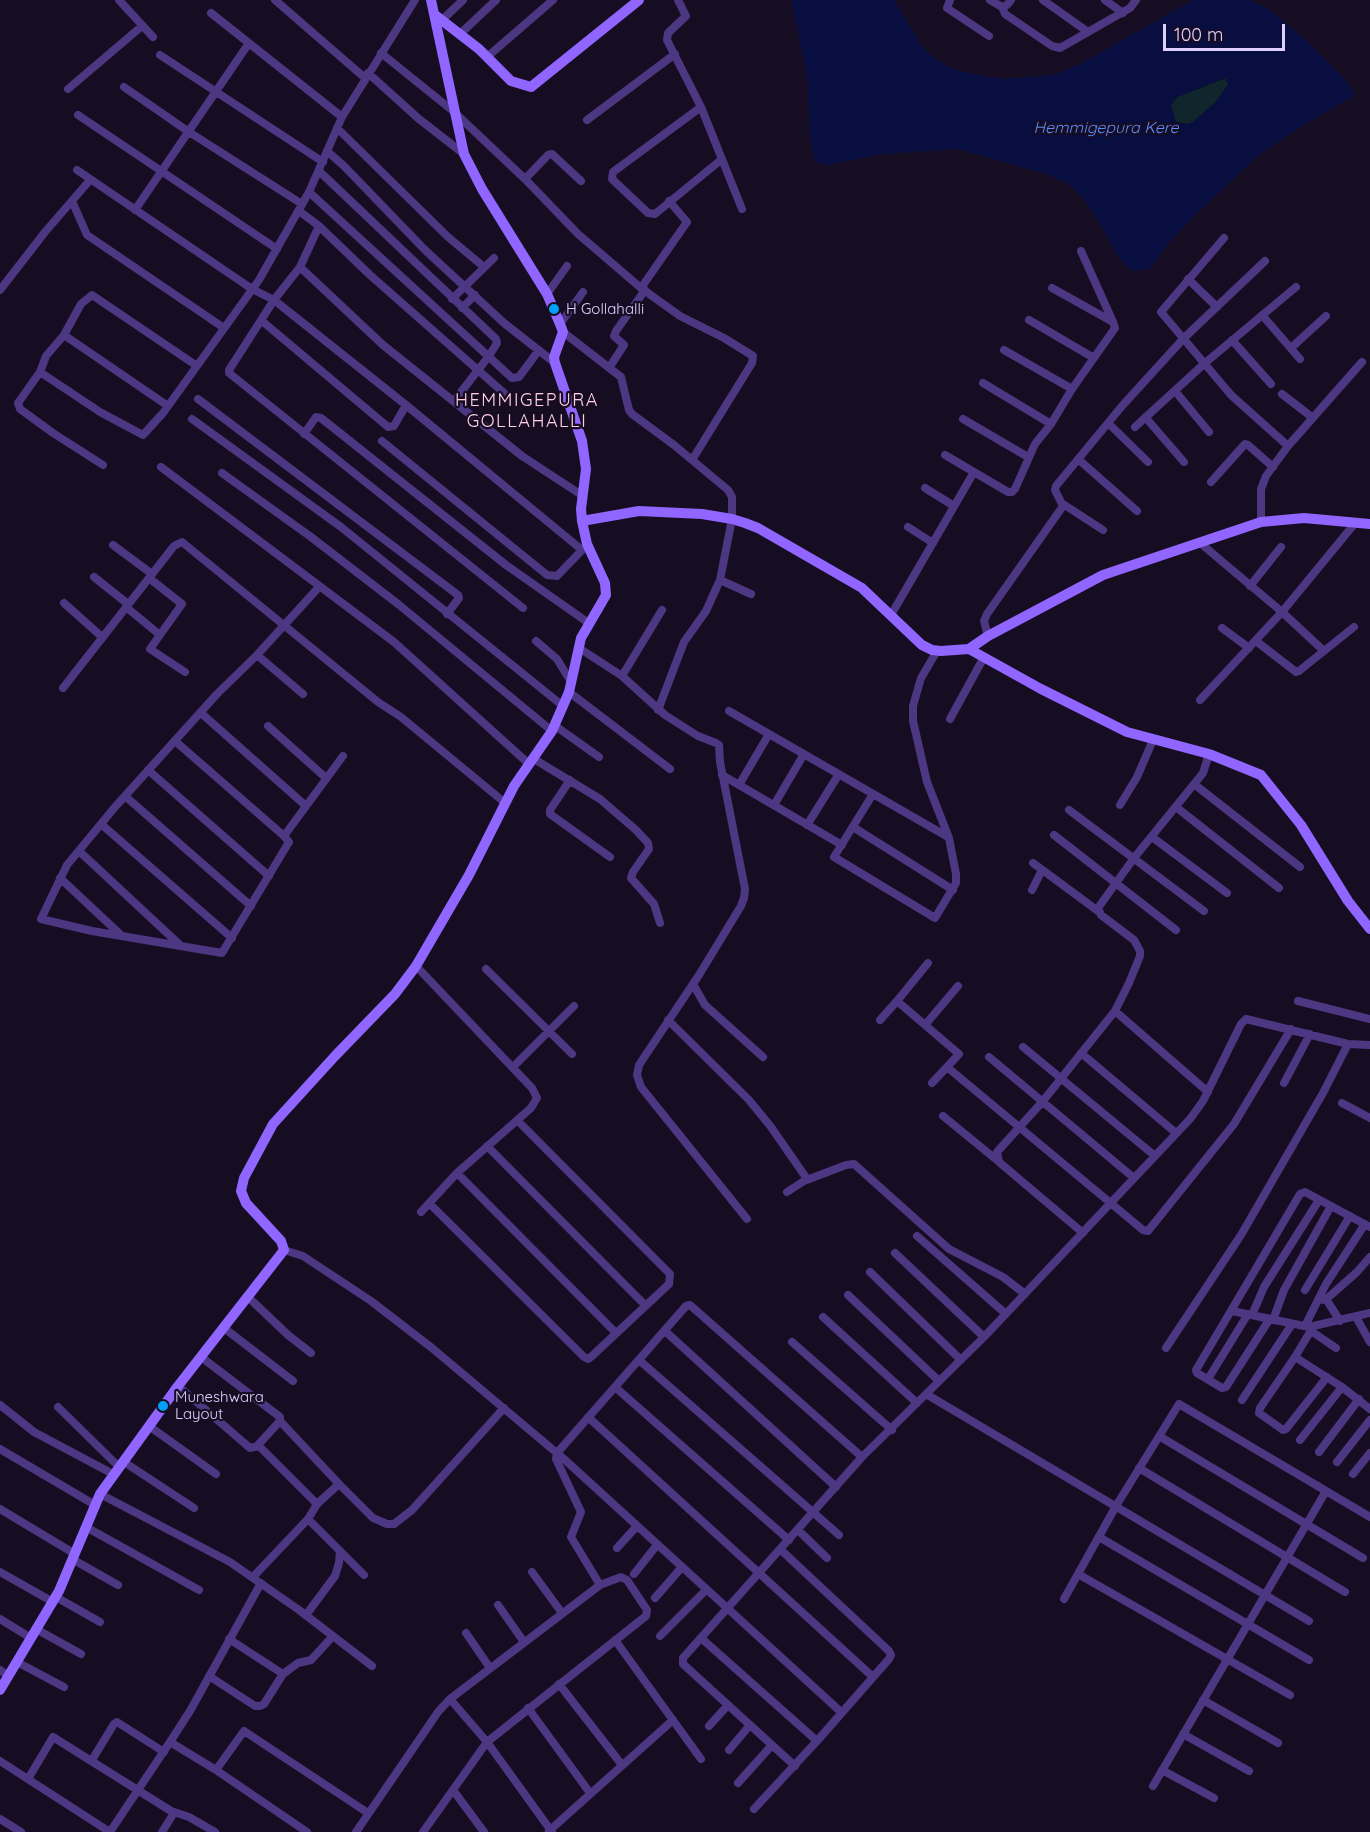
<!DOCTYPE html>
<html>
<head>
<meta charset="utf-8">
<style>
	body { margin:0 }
	#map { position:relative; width:1370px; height:1832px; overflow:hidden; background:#160d22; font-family:Quicksand,sans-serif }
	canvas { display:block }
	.scale { position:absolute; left:1163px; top:24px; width:122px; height:27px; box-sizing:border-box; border:3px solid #e0ceff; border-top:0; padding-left:8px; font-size:18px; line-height:21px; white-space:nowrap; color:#e0ceff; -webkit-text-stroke:4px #160d22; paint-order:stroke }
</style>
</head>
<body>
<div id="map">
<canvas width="1370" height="1832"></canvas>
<div class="scale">100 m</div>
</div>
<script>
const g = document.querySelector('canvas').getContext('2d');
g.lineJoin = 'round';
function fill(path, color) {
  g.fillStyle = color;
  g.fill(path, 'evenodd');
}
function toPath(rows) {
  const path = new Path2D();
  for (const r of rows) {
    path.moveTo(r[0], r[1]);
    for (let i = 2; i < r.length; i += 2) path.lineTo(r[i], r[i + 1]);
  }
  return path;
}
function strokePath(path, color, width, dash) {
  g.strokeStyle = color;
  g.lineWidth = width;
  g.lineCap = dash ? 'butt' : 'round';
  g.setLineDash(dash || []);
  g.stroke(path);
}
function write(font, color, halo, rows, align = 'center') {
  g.font = font + ' Quicksand,sans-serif';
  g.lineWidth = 4.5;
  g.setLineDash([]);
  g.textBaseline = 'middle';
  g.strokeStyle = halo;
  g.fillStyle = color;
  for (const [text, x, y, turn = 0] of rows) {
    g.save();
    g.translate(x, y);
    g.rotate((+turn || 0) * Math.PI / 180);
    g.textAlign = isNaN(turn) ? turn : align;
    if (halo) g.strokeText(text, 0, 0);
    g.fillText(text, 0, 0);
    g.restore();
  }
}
fill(toPath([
	[1226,78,1228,85,1216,102,1194,121,1188,124,1175,122,1171,105,1177,97]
]), '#10262c');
fill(toPath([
	[791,0,894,0,921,45,932,56,947,66,964,72,1002,79,1054,75,1080,64,1193,0,1250,0,1267,8,1306,40,1344,78,1353,91,1354,96,1305,124,1259,155,1195,215,1171,240,1150,269,1132,271,1118,257,1100,224,1084,199,1067,183,1043,173,957,149,884,154,827,165,815,162,810,139,807,76],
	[1225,78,1228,84,1223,92,1216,102,1194,121,1188,124,1176,122,1171,105,1177,97]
]), '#080e40');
strokePath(toPath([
	[119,0,153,37],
	[275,0,365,78],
	[678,0,686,16,668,33,667,40,701,107,742,209],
	[950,0,947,8,989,36],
	[990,0,1002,7,1007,5,1011,0],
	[1043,0,1088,32],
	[1105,0,1123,13],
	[1002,7,1005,14,1052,46,1060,48,1130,8,1136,0],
	[211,13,342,117],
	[442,20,463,0],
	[460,34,496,0],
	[381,53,453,111,525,179,578,234,641,288,680,316,724,338,753,356,752,363,692,460],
	[160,55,323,162],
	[487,57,553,0],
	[368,73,419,119,464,154],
	[124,87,189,132,302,204],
	[68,89,142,26],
	[701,107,613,172,612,179,648,213,655,214,722,159],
	[78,115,277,249],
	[587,120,675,54],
	[337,128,448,237,484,267],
	[327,151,344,166,425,250,504,323,555,363],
	[77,170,252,289,274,300,406,405,582,550],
	[319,171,496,339,497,343,489,356,454,401],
	[525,179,548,155,552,154,581,181],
	[309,192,512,378,519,377,539,350],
	[72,201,87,235,224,328],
	[135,210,249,43],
	[299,211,319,226,370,275,504,393],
	[319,226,300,267,274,300,229,370,229,373,523,608],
	[1224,238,1161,312,1231,395,1288,446],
	[1081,251,1113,322],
	[300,267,383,345,522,456,583,496],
	[1188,279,1217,307],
	[641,288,687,222,669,201],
	[0,290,45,232,90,180],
	[547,294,567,266],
	[452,299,494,258],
	[462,308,475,295],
	[1262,315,1300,359],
	[1029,320,1094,358],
	[262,321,388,427,394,426,406,405],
	[560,324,583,292],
	[563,332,621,377,629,410,632,414,674,445,728,490,732,497,732,519,720,580,706,611,684,642,658,710],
	[64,335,168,406],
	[1232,340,1271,384],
	[1291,348,1326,316],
	[1004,350,1072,389],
	[609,368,624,345,614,336,616,331,645,290],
	[40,372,100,412,143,435,163,413,259,280,309,192,342,117,415,0],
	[983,383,1051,424],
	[1175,391,1209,432],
	[1282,394,1313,418],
	[198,399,458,595,459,598,447,614],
	[1146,418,1184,462],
	[192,419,341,527,563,706],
	[963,419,1028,457],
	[1108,423,1148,462],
	[1135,427,1205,363,1296,287],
	[304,434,316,417,321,418,506,565,590,624],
	[382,441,547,575,557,576,585,547],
	[945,455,1008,492,1012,492,1015,489,1035,444,1051,424,1072,389,1115,328,1113,322,1052,288],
	[1078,459,1137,511],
	[103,465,53,433,20,409,18,403,40,372,46,356,64,335,81,304,92,295,197,366],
	[161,467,394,642,529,764],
	[222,473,311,537,398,604,552,731],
	[1211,482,1245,444,1248,445,1273,467],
	[925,488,954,506],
	[1063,504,1103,530],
	[1261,522,1261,489,1266,476,1288,446,1362,362],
	[908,527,933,543],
	[1199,542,1282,612,1324,651],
	[113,545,152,574],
	[94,577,128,604],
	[149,578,182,604,150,649,185,672],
	[720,580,751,594],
	[1250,586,1281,547],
	[319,587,257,655,217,694,115,807,67,865,41,919,92,931,222,953,289,842,284,836,343,756],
	[64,603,102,637],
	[126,607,160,635],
	[891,615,974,472],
	[1222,628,1249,648],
	[988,636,984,621,987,614,1063,506,1055,490,1056,486,1122,406,1184,338,1265,261],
	[536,641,557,659,571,682],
	[1256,641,1296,672,1299,671,1354,627],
	[579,648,622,676,665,715,698,736,716,743,719,745,720,762,745,889,744,898,741,906,699,975,639,1065,637,1075,641,1087,747,1219],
	[257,655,303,694],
	[622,676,662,610],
	[63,688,174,546,182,542,378,702,401,717,504,802],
	[569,692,670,769],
	[1200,700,1282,612,1356,522],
	[729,711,948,837],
	[201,713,306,806],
	[950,719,984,657],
	[554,725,599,757],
	[268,726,326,778],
	[175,741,284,836],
	[534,759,600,799,636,830,648,843,649,849,633,872,631,878,654,904,660,923],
	[148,770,269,876],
	[722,775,842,845],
	[570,780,550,810,550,814,610,857],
	[1194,784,1300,867],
	[739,785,769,734],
	[873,794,834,857,935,918,956,883,956,874,949,838,927,782,913,721,913,706,921,678,937,651],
	[125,796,251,906],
	[774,805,804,754],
	[1120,805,1137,777,1153,740],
	[1176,807,1279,888],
	[1069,810,1204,911],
	[101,824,232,938],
	[807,825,839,774],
	[853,827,953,890],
	[1054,835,1176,930],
	[1152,837,1227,893],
	[79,851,181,946],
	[1033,863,1098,911],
	[60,878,122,936],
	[1032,890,1042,870],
	[416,966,532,1088,537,1098,531,1108,457,1173,421,1212],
	[486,969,572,1054],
	[693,984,705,1005,763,1057],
	[897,1001,928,963],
	[1298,1001,1370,1019],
	[1115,1011,1208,1092],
	[668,1020,749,1100,771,1127,807,1179],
	[880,1020,897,1001,959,1054,947,1067],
	[925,1025,958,986],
	[1023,1047,1155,1156],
	[1081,1053,1176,1133],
	[989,1057,1134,1178],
	[513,1067,574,1006],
	[932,1083,947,1067,1143,1230,1148,1231,1234,1124,1291,1029],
	[1284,1083,1310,1034],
	[1342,1103,1370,1118],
	[943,1116,998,1161],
	[487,1146,645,1305],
	[457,1173,616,1333],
	[787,1192,804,1181,846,1165,854,1164,949,1249,1003,1277,1025,1294],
	[429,1203,584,1357,588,1359,592,1356,669,1284,670,1274,517,1120],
	[1083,1233,999,1162,997,1152,1043,1101,1115,1011,1129,983,1140,956,1140,951,1134,940,1101,915,1098,908,1134,858,1203,773,1209,754],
	[917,1236,1006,1314],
	[284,1250,303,1256,371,1301,432,1348,564,1459,841,1712],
	[895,1253,984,1337],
	[870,1272,961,1360],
	[1305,1290,1350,1216],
	[848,1295,939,1381],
	[248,1297,288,1335,311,1353],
	[1326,1299,1340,1321],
	[1318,1300,1326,1299,1331,1295,1357,1272,1370,1257],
	[1232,1311,1309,1327,1370,1313],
	[1252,1315,1264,1287,1319,1200],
	[823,1317,917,1403],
	[1356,1317,1370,1342],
	[1269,1320,1226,1387,1222,1388,1197,1373,1196,1370,1300,1194,1305,1192,1370,1227],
	[1273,1320,1284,1290,1331,1206],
	[1305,1326,1326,1284,1365,1224],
	[1313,1327,1295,1357,1260,1408,1259,1413,1283,1430,1286,1429,1327,1377],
	[224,1328,293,1381],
	[665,1331,836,1487],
	[1311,1331,1336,1348],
	[792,1342,892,1430],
	[1166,1348,1241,1235,1323,1093,1348,1044],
	[201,1357,280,1417,280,1421,258,1445],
	[1295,1357,1342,1387,1370,1409],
	[639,1360,839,1535],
	[1208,1379,1248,1314],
	[178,1386,250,1448,259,1446,315,1502,316,1506,308,1519,364,1575],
	[615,1387,789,1540],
	[926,1394,1309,1621],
	[1242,1400,1292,1324],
	[0,1405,34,1432,113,1474],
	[58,1407,119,1467],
	[588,1417,873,1677],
	[280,1421,339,1484,317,1504],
	[149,1426,216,1474],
	[1159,1436,1363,1558],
	[1300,1440,1342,1387],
	[0,1449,95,1505],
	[1319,1452,1359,1399],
	[124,1462,194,1508],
	[1337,1462,1370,1420],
	[1139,1468,1345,1592],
	[1353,1474,1370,1453],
	[339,1484,373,1518,387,1524,394,1524,412,1510,504,1408],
	[100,1494,230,1562,299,1610,372,1666],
	[0,1509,75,1554],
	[86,1527,199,1590],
	[798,1530,827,1558],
	[1099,1537,1309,1660],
	[617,1548,637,1526],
	[72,1559,118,1585],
	[0,1572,53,1602],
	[532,1572,562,1613],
	[634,1574,657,1545],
	[1078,1574,1290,1695],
	[253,1577,308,1519],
	[56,1597,100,1622],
	[655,1598,682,1567],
	[1064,1599,1116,1506,1179,1404,1370,1517],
	[498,1605,524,1642],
	[306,1615,335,1576,339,1563,340,1551],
	[0,1619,31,1638],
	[36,1629,81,1654],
	[466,1633,490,1668],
	[660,1636,706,1590],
	[701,1638,817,1741],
	[229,1639,283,1674],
	[615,1640,701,1759],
	[17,1662,64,1687],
	[0,1670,8,1676],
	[209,1676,255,1706,260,1706,264,1704,283,1674,298,1663,311,1660,333,1636],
	[559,1684,622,1765],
	[1203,1700,1278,1743],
	[528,1708,590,1793],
	[709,1726,728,1705],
	[1183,1734,1249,1771],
	[170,1742,190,1711,261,1583],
	[729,1750,750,1725],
	[92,1760,114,1724,117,1722,164,1752],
	[0,1761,110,1832],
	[795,1766,683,1664,683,1658,862,1457,984,1337,1190,1119,1203,1101,1241,1024,1246,1019,1348,1044,1370,1045],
	[216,1770,244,1731,368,1813],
	[1162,1770,1214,1798],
	[28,1779,53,1737,171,1811,173,1813,172,1816,162,1832],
	[738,1783,772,1745],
	[1153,1786,1326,1491],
	[453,1790,484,1832],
	[754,1809,817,1741,889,1659,891,1655,889,1651,781,1550],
	[171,1811,189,1817,215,1832],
	[0,1819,21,1832],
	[549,1831,673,1720],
	[110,1832,170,1742,216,1770,307,1832],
	[356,1832,438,1712,450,1699],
	[423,1832,487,1742,646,1616,647,1610,627,1580,621,1577,600,1585],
	[552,1832,487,1742,450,1699,600,1585,571,1537,581,1512,556,1459,557,1453,686,1306,690,1305,862,1457]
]), '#4d3782', 8);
strokePath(toPath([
	[435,15,479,49,511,81,531,87,639,0],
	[582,521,639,511,702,514,732,519,745,523,758,528,862,588,922,645,932,650,941,651,969,649,988,636,1103,575,1261,522,1304,518,1370,524],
	[969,649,1041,689,1127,732,1209,754,1261,775,1301,825,1348,901,1370,929],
	[0,1690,59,1591,100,1494,178,1386,284,1250,281,1241,246,1203,241,1191,244,1178,273,1124,335,1056,395,994,416,966,469,875,514,786,552,731,569,692,581,638,606,595,605,583,587,544,582,521,581,509,586,469,582,441,555,363,554,357,563,332,560,324,547,294,482,189,464,154,431,0]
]), '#9165ff', 10);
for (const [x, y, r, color] of [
	[554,309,6,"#00a0f9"],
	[163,1406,6,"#00a0f9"]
]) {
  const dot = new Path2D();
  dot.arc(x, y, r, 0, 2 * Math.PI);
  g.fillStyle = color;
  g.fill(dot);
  strokePath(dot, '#160d22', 2);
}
write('15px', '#e0ceff', '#160d22', [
	["H Gollahalli",566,309],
	["Muneshwara",175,1397],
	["Layout",175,1414]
], 'left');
write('italic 16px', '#5c8aff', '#160d22', [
	["Hemmigepura Kere",1106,128]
]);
g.letterSpacing = '1.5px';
write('18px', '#ffd0e2', '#160d22', [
	["HEMMIGEPURA",527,401],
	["GOLLAHALLI",527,422]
]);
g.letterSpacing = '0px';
</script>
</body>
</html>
